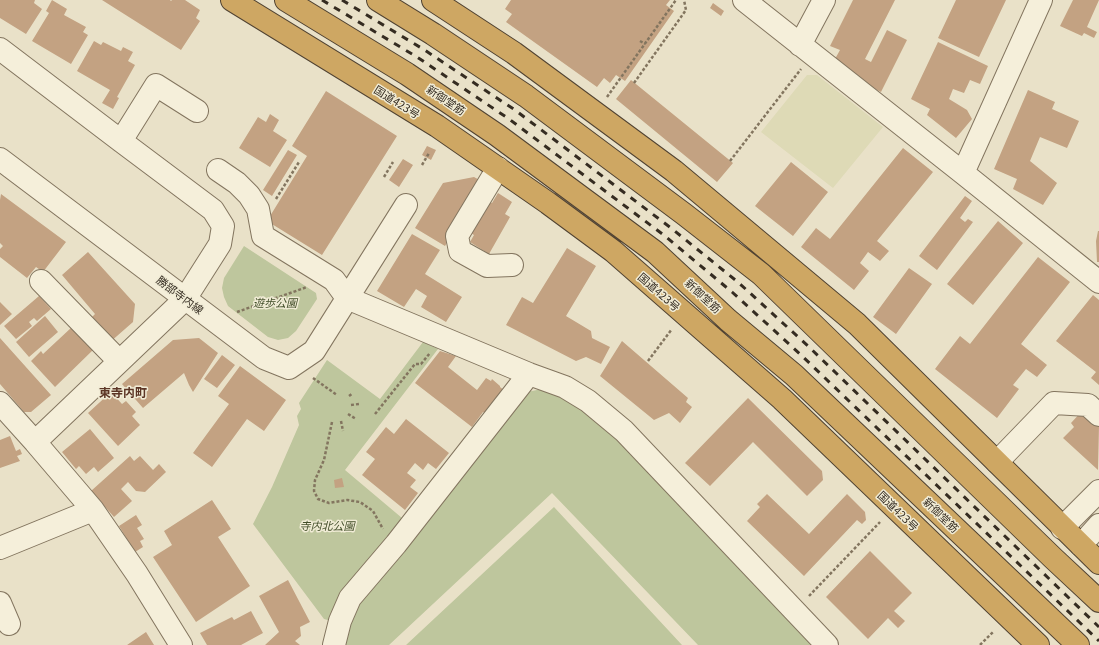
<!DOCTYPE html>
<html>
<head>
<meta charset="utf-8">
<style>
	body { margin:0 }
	canvas { display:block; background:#e9e1c8 }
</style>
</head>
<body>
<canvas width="1099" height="645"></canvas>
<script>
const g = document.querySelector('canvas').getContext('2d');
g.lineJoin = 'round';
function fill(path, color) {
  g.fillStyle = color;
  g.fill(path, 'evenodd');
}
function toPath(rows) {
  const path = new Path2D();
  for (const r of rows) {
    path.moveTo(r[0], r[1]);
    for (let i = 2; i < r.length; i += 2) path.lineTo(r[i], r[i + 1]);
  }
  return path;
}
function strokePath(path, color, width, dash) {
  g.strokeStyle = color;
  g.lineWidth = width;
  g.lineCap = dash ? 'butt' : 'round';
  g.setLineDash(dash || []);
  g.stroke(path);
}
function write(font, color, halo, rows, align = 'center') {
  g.font = font + ' Georgia,"Noto Sans JP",serif';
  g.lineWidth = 3;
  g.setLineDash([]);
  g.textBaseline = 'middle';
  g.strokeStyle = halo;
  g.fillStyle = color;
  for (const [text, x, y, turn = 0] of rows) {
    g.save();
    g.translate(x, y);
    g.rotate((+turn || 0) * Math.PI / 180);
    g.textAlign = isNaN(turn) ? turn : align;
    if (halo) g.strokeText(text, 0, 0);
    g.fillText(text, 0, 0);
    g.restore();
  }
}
fill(toPath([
	[807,75,817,75,883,127,833,188,761,132]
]), '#dedab6');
fill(toPath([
	[244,246,316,293,317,299,296,331,288,338,278,340,268,337,228,306,224,297,222,288,224,278],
	[423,342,438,349,345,470,402,518,335,622,324,619,253,524,272,487,299,425,297,416,301,409,299,403,327,360,380,399],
	[542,389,575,403,617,438,816,645,698,645,552,493,389,645,343,645,357,606,527,392],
	[554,507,682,645,406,645]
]), '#bec69d');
fill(toPath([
	[0,0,35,0,34,3,42,9,26,34,0,18],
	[52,0,67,9,64,15,86,27,83,32,88,35,71,64,32,41,49,13,46,11],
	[102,0,170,0,171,1,172,0,185,0,200,10,196,18,200,21,181,50],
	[511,0,670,0,666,5,674,11,625,81,616,75,610,83,604,78,597,87,506,22,512,14,505,9],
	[853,0,895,0,865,59,871,62,887,30,907,40,881,92,861,82,835,59,840,50,830,46],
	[956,0,1006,0,979,57,938,38],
	[1073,0,1099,0,1087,27,1097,32,1094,38,1084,33,1082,36,1060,26],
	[713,3,724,11,721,16,710,8],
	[94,41,101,45,103,42,121,51,123,47,133,52,128,61,135,65,117,97,119,98,113,109,102,103,110,90,77,71],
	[938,42,988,66,980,84,970,80,964,93,953,89,949,99,967,110,972,119,956,138,927,115,930,109,911,99],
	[631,80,733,163,717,182,616,99],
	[1028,90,1055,102,1052,109,1079,121,1067,148,1040,137,1030,161,1057,183,1043,205,1013,189,1017,179,994,169],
	[326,91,397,136,322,255,267,221,307,156,292,146],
	[270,114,279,120,273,131,287,140,270,167,239,148,258,117,266,122],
	[427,146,436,150,431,160,422,155],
	[903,148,933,172,877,241,889,251,880,261,868,252,860,263,869,271,854,290,801,247,816,228,830,239],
	[288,150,297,155,272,196,263,190],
	[403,159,413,165,399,187,389,180],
	[791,162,828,192,793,236,755,206],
	[474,177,483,182,445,246,415,228,443,183],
	[498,193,512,202,505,214,510,217,489,254,470,242,474,235,466,230,485,199,492,203],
	[1,194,66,242,43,272,36,267,27,278,0,257,0,249,3,246,0,243,0,200],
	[965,196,972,201,960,218,965,222,968,219,973,222,937,270,919,256],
	[998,221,1023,243,973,305,947,284],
	[1098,231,1099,231,1099,262,1097,262,1096,241],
	[412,234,440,250,425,274,462,297,446,322,421,307,427,296,416,289,404,307,377,291],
	[567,248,596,266,566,316,591,331,592,338,610,347,601,364,586,357,576,361,506,325,522,297,533,303],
	[88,252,135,304,133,322,109,343,89,320,95,314,62,275],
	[1038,257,1070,282,1021,344,1047,365,1037,377,1026,369,1013,385,1019,389,997,418,935,369,960,336,970,344],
	[909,268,932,284,896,334,873,317],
	[1093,295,1099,300,1099,385,1091,378,1096,372,1056,341],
	[39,296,51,309,37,321,34,318,29,322,32,326,16,339,4,326],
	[0,302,12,314,0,325],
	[45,316,58,332,29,357,16,342],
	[72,327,94,349,55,387,31,361,41,351,43,354],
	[0,338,51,395,31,412,24,412,0,384],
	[199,338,218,353,193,392,189,385,184,373,143,408,122,384,173,340],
	[622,341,688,398,686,402,692,407,680,423,669,413,654,420,600,376],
	[440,351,456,356,448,367,477,390,486,378,491,381,492,379,500,386,500,387,505,391,487,414,483,412,472,427,415,383],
	[222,355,235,365,217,388,204,379],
	[240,366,286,400,264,431,247,419,212,467,193,453,229,404,218,396],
	[111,392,122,404,126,401,136,412,132,416,140,425,118,446,88,413],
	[748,398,822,471,823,480,807,496,753,442,710,486,685,463],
	[1083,410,1099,425,1098,470,1063,438,1074,427,1071,423],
	[406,419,449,453,436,469,428,463,423,470,415,463,407,473,416,480,410,487,418,493,405,510,362,475,375,459,366,452,386,427,394,434],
	[90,429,114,458,98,472,94,467,86,474,79,466,76,469,62,452],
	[10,436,16,451,20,449,22,454,17,456,20,461,0,468,0,440],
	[130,456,134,461,140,456,153,470,159,464,166,472,145,492,136,491,128,482,121,489,132,501,114,517,91,491],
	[342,478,344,487,335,488,334,480],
	[767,494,809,534,847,494,865,512,866,520,862,524,857,520,804,576,747,521,760,507,757,504],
	[212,500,231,529,218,537,250,586,196,622,153,557,172,545,164,531],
	[136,515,142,525,137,528,144,539,140,541,143,547,135,552,119,526],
	[870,551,912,593,894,611,905,621,898,628,888,618,868,639,826,597],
	[288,580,310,622,300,627,301,636,295,641,300,645,265,645,279,632,259,596],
	[251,611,263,633,241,645,207,645,200,633,232,617,234,620],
	[146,632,154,645,127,645]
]), '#c3a282');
const minor = toPath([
	[744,0,963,173,1099,282],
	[800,45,824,0],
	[0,49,121,141,213,210,223,226,220,244,185,299,35,442],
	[121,141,156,85,197,111],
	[0,159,264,358,289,368,314,351,406,205],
	[498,168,457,236,460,251,487,266,512,265],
	[218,170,237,183,249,195,258,209,263,236,334,280,347,298,529,374,565,387,588,401,624,431,827,645],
	[963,173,1041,0],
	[41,281,119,361],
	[0,403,35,442,93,510,137,574,181,645],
	[997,462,1054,403,1088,405,1099,415],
	[1062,528,1099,491],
	[1081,545,1099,525],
	[0,548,93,510],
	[0,603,9,624],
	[334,645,340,621,350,598,396,544,529,374]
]);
const highway = toPath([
	[232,0,437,126,548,203,613,251,782,399,1038,645],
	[286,0,407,74,497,135,655,252,728,320,794,375,1078,645],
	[378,0,433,34,526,96,684,214,761,274,1053,558,1099,601],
	[433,0,514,53,674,171,857,324,1099,563]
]);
strokePath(minor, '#83755f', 24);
strokePath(highway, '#514332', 24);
strokePath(toPath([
	[640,41,645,44],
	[634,83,686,10,684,0],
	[607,97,676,0],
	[730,161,801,69],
	[422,165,429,153],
	[384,177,393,162],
	[276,199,299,162],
	[237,312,307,287],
	[648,361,672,329],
	[313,378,337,395],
	[349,396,353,393],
	[351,405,359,404],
	[348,414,356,419],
	[375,414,415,364,421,364,430,353],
	[341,421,343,431],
	[332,422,324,460,315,480,314,491,318,499,329,503,347,500,360,502,373,511,383,529],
	[809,596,880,522],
	[980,645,994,631]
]), '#83755f', 2.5, [3, 2]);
strokePath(minor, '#f5efda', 22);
strokePath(highway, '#cea763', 22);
strokePath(toPath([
	[322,0,417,57,509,119,665,236,732,292,800,354,1099,641],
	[342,0,423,49,515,110,671,228,739,283,808,346,1099,627]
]), '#352c21', 3, [7, 7]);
write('11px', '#352c21', '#f1ecd6', [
	["新御堂筋",446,100,34],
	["国道423号",397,102,32],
	["国道423号",659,292,41],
	["勝部寺内線",180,295,37],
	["新御堂筋",703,296,43],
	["国道423号",898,511,44],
	["新御堂筋",941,515,44]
]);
write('italic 11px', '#434f2a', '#f1ecd6', [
	["遊歩公園",275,303],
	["寺内北公園",327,526]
]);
write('bold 12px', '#5c3525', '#f1ecd6', [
	["東寺内町",123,392]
]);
</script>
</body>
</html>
